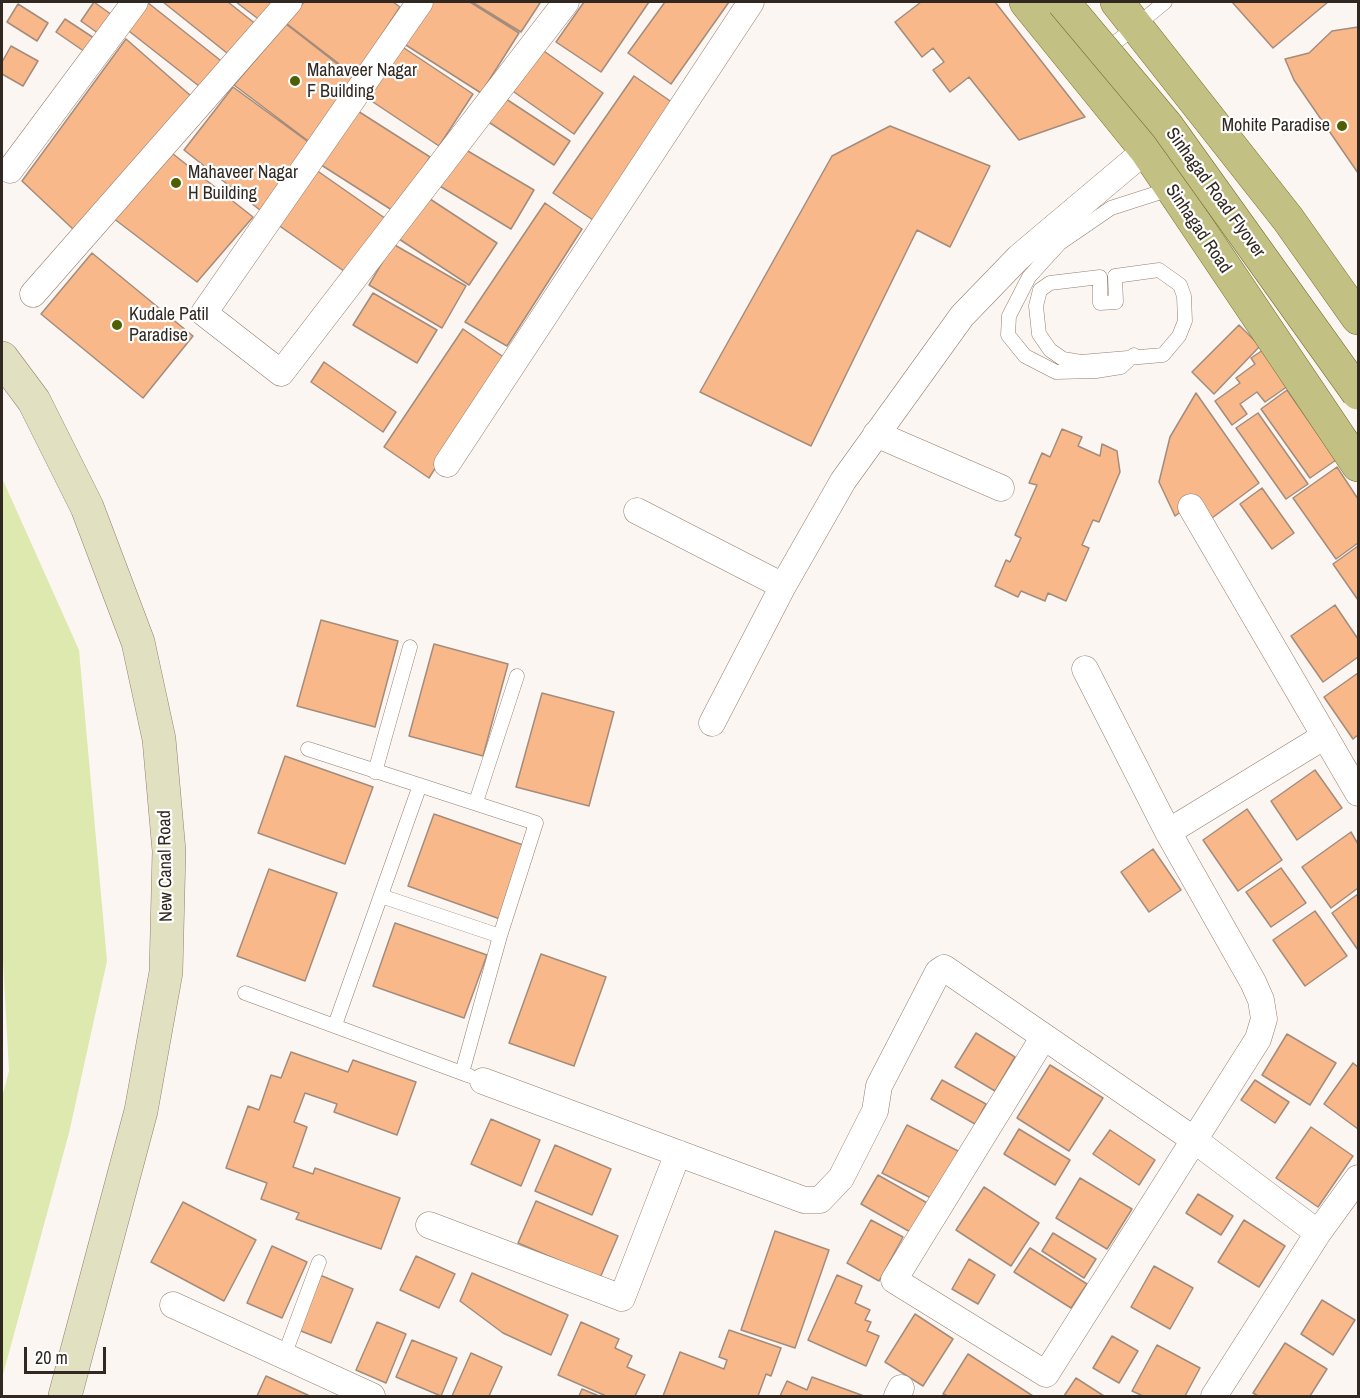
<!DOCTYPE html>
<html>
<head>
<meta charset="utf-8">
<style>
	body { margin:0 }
	#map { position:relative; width:1360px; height:1398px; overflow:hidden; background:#fbf6f2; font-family:"Archivo Narrow",sans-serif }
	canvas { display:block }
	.frame { position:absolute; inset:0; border:3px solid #312821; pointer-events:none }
	.scale { position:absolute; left:24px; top:1347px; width:82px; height:27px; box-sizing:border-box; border:3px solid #312821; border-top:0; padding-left:8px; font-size:18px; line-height:21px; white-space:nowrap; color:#312821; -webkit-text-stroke:4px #fff; paint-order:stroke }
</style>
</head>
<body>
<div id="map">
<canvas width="1360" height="1398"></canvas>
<div class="frame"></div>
<div class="scale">20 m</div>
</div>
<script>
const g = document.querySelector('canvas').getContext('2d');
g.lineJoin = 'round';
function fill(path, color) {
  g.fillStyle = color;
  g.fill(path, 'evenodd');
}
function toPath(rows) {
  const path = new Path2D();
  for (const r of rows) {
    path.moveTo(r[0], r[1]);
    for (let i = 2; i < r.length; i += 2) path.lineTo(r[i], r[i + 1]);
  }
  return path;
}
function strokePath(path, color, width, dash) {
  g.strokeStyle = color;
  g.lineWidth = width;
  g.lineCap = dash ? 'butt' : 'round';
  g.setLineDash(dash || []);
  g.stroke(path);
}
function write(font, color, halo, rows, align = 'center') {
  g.font = font + ' "Archivo Narrow",sans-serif';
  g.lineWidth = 4.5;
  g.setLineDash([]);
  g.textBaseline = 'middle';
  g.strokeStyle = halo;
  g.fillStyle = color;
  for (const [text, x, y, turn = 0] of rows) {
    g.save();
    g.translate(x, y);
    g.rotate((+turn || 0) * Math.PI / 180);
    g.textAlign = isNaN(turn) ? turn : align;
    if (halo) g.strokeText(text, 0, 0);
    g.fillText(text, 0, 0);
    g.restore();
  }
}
fill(toPath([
	[2,478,79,650,107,961,69,1133,2,1378,2,1097,9,1071,2,941]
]), '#dde9ae');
const building = toPath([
	[94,2,119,20,106,39,81,21,94,2],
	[147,2,225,64,204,90,125,28,147,2],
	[163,2,228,2,262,29,237,61,163,2],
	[236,2,277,2,261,21,236,2],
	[304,2,393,2,400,7,355,76,286,23,304,2],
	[422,2,470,2,519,33,481,93,398,40,422,2],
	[472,2,537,2,540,3,521,32,472,2],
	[584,2,649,2,601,72,556,42,584,2],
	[665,2,729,2,671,84,628,53,665,2],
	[921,2,995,2,1085,117,1019,140,969,77,950,92,933,70,944,62,933,48,922,57,895,22,921,2],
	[1232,2,1328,2,1273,48,1232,2],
	[18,4,48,23,37,41,7,22,18,4],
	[65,19,97,40,88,54,56,32,65,19],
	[286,24,354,77,311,143,234,85,286,24],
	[1358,27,1358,173,1294,80,1285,59,1309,53,1332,31,1358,27],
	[126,39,191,96,74,230,22,181,126,39],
	[392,40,473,94,439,146,358,92,392,40],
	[534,44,603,93,574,134,504,85,534,44],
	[11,46,38,61,23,86,2,74,2,62,11,46],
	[634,76,676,105,596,222,553,193,634,76],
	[233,87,311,144,265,214,184,150,233,87],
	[500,95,570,141,554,165,484,119,500,95],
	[350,106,430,157,395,212,315,161,350,106],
	[890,126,990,166,950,247,917,230,811,446,700,392,832,156,890,126],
	[461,147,534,190,511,229,438,185,461,147],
	[168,150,253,217,197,282,113,218,168,150],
	[309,165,389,221,351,276,271,220,309,165],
	[427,197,497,243,469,285,399,239,427,197],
	[545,203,582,229,507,346,465,322,545,203],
	[393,244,466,286,442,328,369,285,393,244],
	[92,253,193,336,143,398,41,314,92,253],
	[373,293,437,330,417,363,353,325,373,293],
	[1239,325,1260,346,1214,394,1192,372,1239,325],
	[463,329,505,358,429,478,384,447,463,329],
	[1263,350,1288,386,1265,402,1257,392,1240,404,1247,414,1232,425,1215,401,1240,383,1236,378,1255,364,1251,358,1263,350],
	[324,362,396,412,383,432,311,382,324,362],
	[1287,390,1336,460,1310,478,1261,409,1287,390],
	[1196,393,1259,483,1212,518,1198,499,1175,516,1159,482,1170,437,1196,393],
	[1258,413,1308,484,1286,499,1236,428,1258,413],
	[1062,429,1082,437,1078,446,1100,456,1102,444,1117,451,1120,472,1099,522,1093,520,1082,545,1089,548,1066,601,1048,593,1045,601,1021,591,1018,597,995,586,1006,560,1010,562,1021,538,1015,535,1037,485,1029,483,1042,453,1050,457,1062,429],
	[1337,467,1358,499,1358,543,1336,559,1293,498,1337,467],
	[1262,488,1294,533,1272,549,1240,504,1262,488],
	[1358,546,1358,600,1333,564,1358,546],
	[1335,605,1358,639,1358,657,1323,682,1291,636,1335,605],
	[321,620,398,641,375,727,297,706,321,620],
	[434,644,508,664,483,756,409,736,434,644],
	[1358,673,1358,735,1353,739,1324,697,1358,673],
	[542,693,614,712,589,806,516,787,542,693],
	[285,756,373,787,345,864,258,833,285,756],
	[1315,770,1342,808,1297,840,1271,801,1315,770],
	[1247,809,1282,860,1238,891,1203,840,1247,809],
	[434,814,526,846,500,919,408,886,434,814],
	[1351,832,1358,844,1358,888,1331,908,1302,867,1351,832],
	[1153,849,1181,890,1149,912,1121,872,1153,849],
	[1281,868,1306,903,1271,927,1246,892,1281,868],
	[269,869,337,893,305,981,237,956,269,869],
	[1358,894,1358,950,1332,913,1358,894],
	[1315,911,1347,956,1305,986,1273,940,1315,911],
	[395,923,487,955,464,1018,373,986,395,923],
	[541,954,606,977,574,1066,509,1043,541,954],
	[976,1033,1015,1057,995,1091,955,1067,976,1033],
	[1287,1034,1336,1063,1310,1105,1262,1075,1287,1034],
	[291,1052,348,1072,353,1060,416,1082,397,1135,334,1112,337,1104,305,1093,294,1122,307,1127,293,1167,313,1174,315,1168,400,1198,381,1249,296,1219,299,1213,261,1199,267,1183,226,1168,248,1106,259,1110,271,1075,281,1078,291,1052],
	[1353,1063,1358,1067,1358,1129,1324,1104,1353,1063],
	[1050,1065,1103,1098,1069,1151,1017,1118,1050,1065],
	[942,1080,986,1104,975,1124,931,1099,942,1080],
	[1255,1080,1289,1102,1275,1123,1241,1100,1255,1080],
	[491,1119,540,1140,521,1186,471,1164,491,1119],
	[907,1125,958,1151,933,1199,882,1173,907,1125],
	[1311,1127,1353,1156,1318,1207,1276,1178,1311,1127],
	[1019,1129,1070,1160,1055,1185,1004,1154,1019,1129],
	[1110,1130,1155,1160,1139,1185,1093,1154,1110,1130],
	[555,1145,611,1169,592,1215,535,1191,555,1145],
	[878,1175,929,1204,912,1233,861,1204,878,1175],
	[1080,1178,1132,1209,1107,1249,1056,1218,1080,1178],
	[984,1187,1039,1223,1011,1266,956,1230,984,1187],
	[1198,1194,1233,1216,1221,1235,1186,1213,1198,1194],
	[536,1201,618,1236,600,1278,518,1243,536,1201],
	[183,1202,256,1240,224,1301,151,1262,183,1202],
	[871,1220,903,1237,879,1281,847,1263,871,1220],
	[1244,1220,1285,1246,1259,1287,1218,1262,1244,1220],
	[775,1231,829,1250,795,1348,741,1330,775,1231],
	[1053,1233,1096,1259,1084,1278,1042,1251,1053,1233],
	[272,1246,307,1262,282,1318,247,1303,272,1246],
	[1030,1248,1087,1284,1071,1308,1014,1272,1030,1248],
	[416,1256,455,1274,439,1308,400,1290,416,1256],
	[969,1259,995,1275,978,1304,952,1289,969,1259],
	[1154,1266,1193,1288,1170,1329,1131,1307,1154,1266],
	[472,1273,568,1315,551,1355,503,1333,460,1301,472,1273],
	[320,1275,353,1289,331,1343,296,1329,320,1275],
	[837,1275,862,1286,855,1303,870,1310,865,1320,871,1322,867,1331,879,1336,866,1366,808,1340,837,1275],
	[1322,1300,1355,1320,1333,1355,1301,1334,1322,1300],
	[915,1314,953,1339,923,1386,885,1362,915,1314],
	[377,1322,406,1334,386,1383,356,1370,377,1322],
	[581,1322,619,1339,615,1348,632,1356,627,1367,645,1375,635,1396,606,1396,558,1375,581,1322],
	[729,1330,781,1348,771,1376,766,1374,758,1396,663,1396,680,1352,724,1369,727,1360,719,1357,729,1330],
	[1112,1336,1138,1351,1119,1383,1093,1368,1112,1336],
	[412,1340,457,1358,441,1396,396,1377,412,1340],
	[1285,1343,1327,1369,1310,1396,1258,1396,1253,1393,1285,1343],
	[1157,1345,1200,1368,1185,1396,1143,1396,1132,1391,1157,1345],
	[471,1353,502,1367,489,1396,452,1396,471,1353],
	[968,1354,1033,1396,948,1396,943,1394,968,1354],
	[266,1376,310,1396,257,1396,266,1376],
	[812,1377,864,1396,780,1396,787,1381,807,1390,812,1377],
	[1076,1378,1104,1396,1064,1396,1076,1378],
	[582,1389,599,1396,579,1396,582,1389]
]);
fill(building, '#f9b88a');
strokePath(building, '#a48c7c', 1.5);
const lane = toPath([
	[1104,52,1165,2],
	[1159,270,1180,285,1184,296,1185,321,1179,336,1163,355,1081,362,1063,359,1050,350,1039,334,1036,306,1040,290,1050,283,1100,277,1100,303,1116,302,1115,276,1159,270],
	[1134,355,1121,367,1096,371,1056,372,1025,356,1008,335,1009,316,1029,277,1060,243,1111,208,1170,189],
	[308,749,536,823,500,936,462,1073],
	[375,772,410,647],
	[476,802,517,676],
	[381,896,500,936],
	[245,993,470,1076],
	[335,1025,420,785],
	[284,1356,319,1262]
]);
const street = toPath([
	[420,2,204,313,281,373,566,2],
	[10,170,135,2],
	[33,294,289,2],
	[876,434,1001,488],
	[447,464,751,2],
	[1191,507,1358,793],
	[637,511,783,586],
	[712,723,783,586,843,481,962,316,1019,257,1146,150],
	[1168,832,1325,736],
	[1043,1038,894,1280,1046,1374,1258,1039,1264,1019,1261,1000,1253,982,1168,832,1085,669],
	[483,1081,804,1200,820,1200,841,1178,875,1111,879,1086,938,972,944,968,1193,1139,1318,1233],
	[429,1225,622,1298,678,1153],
	[173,1305,372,1396],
	[897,1396,901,1388],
	[1214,1396,1318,1233,1358,1178]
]);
const secondary = toPath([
	[2,358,34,401,87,507,138,642,159,739,169,851,166,972,141,1111,65,1396]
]);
const primary = toPath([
	[1026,2,1146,150,1358,465],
	[1117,2,1288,219,1358,318]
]);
strokePath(lane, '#957e6e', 15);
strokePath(street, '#957e6e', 27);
strokePath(secondary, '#957e6e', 34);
strokePath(primary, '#75702b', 34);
strokePath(lane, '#fff', 14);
strokePath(street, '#fff', 26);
strokePath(secondary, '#e1e0c1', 33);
strokePath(primary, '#c2c083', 33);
const primaryBridge = toPath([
	[1063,2,1167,126,1358,393]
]);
strokePath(primaryBridge, '#75702b', 34, []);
strokePath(primaryBridge, '#c2c083', 33);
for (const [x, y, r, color] of [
	[295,81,6,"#4f5e00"],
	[1342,126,6,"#4f5e00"],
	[176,183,6,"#4f5e00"],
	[117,325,6,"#4f5e00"]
]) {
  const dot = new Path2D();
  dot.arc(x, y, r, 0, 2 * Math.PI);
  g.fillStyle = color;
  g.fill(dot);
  strokePath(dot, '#fff', 2);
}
write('18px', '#312821', '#fff', [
	["Mahaveer Nagar",307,71],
	["F Building",307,92],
	["Mohite Paradise",1330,126,"right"],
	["Mahaveer Nagar",188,173],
	["H Building",188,194],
	["Kudale Patil",129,315],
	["Paradise",129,336]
], 'left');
write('18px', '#312821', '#fff', [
	["Sinhagad Road Flyover",1215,193,54],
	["Sinhagad Road",1198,229,56],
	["New Canal Road",166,866,-91]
]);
</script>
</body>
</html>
